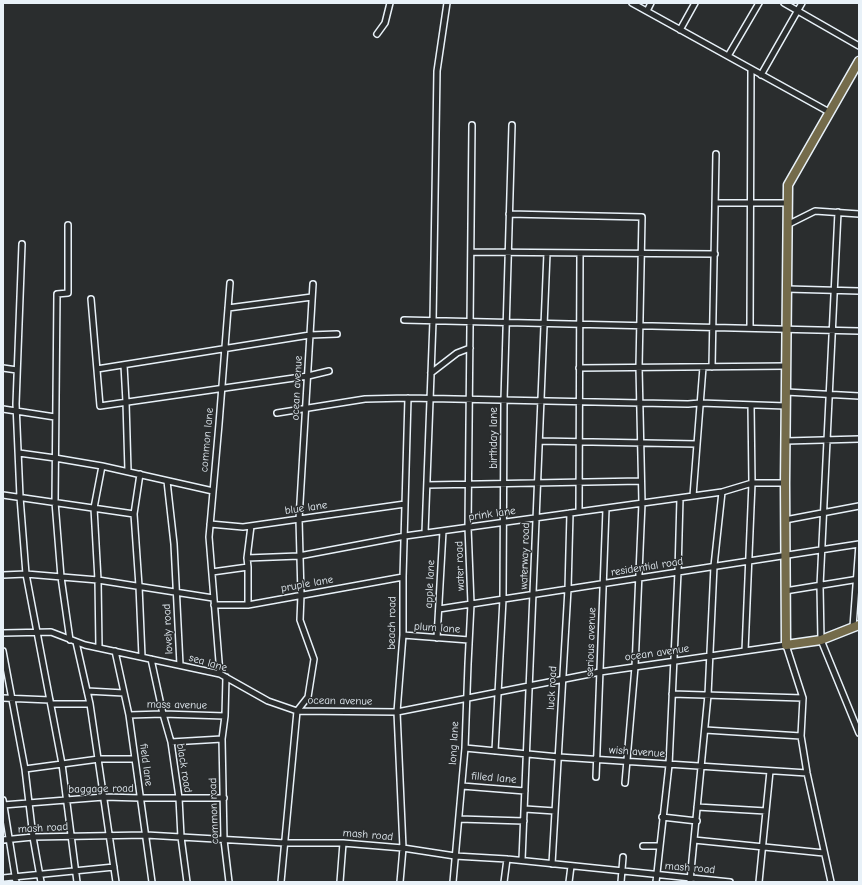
<!DOCTYPE html>
<html>
<head>
<meta charset="utf-8">
<style>
	body { margin:0 }
	#map { position:relative; width:862px; height:885px; overflow:hidden; background:#2a2d2e; font-family:"Comic Neue",sans-serif }
	canvas { display:block }
	.frame { position:absolute; inset:0; border:4px solid #e8f1f8; pointer-events:none }
</style>
</head>
<body>
<div id="map">
<canvas width="862" height="885"></canvas>
<div class="frame"></div>
</div>
<script>
const g = document.querySelector('canvas').getContext('2d');
g.lineJoin = 'round';
function toPath(rows) {
  const path = new Path2D();
  for (const r of rows) {
    path.moveTo(r[0], r[1]);
    for (let i = 2; i < r.length; i += 2) path.lineTo(r[i], r[i + 1]);
  }
  return path;
}
function strokePath(path, color, width, dash) {
  g.strokeStyle = color;
  g.lineWidth = width;
  g.lineCap = dash ? 'butt' : 'round';
  g.setLineDash(dash || []);
  g.stroke(path);
}
function write(font, color, halo, rows, align = 'center') {
  g.font = font + ' "Comic Neue",sans-serif';
  g.lineWidth = 3;
  g.setLineDash([]);
  g.textBaseline = 'middle';
  g.strokeStyle = halo;
  g.fillStyle = color;
  for (const [text, x, y, turn = 0] of rows) {
    g.save();
    g.translate(x, y);
    g.rotate((+turn || 0) * Math.PI / 180);
    g.textAlign = isNaN(turn) ? turn : align;
    if (halo) g.strokeText(text, 0, 0);
    g.fillText(text, 0, 0);
    g.restore();
  }
}
const minor = toPath([
	[632,3,829,112],
	[784,3,859,46],
	[647,11,651,3],
	[680,30,695,3],
	[377,34,385,23,390,3],
	[728,56,759,3],
	[761,75,802,3],
	[715,203,787,203],
	[838,212,820,586,821,640,859,733],
	[509,214,642,217,639,367,642,503,635,667,625,783],
	[68,225,68,293,57,294,55,502,61,577,70,640],
	[787,225,815,211,859,214],
	[22,244,16,404,20,497,26,574,62,764,77,882],
	[471,252,715,254],
	[313,284,299,519,301,595,300,620,314,659,308,697,297,711,397,712,600,672,786,645,803,698,801,736,807,773,831,882],
	[787,289,859,291],
	[91,299,100,406,308,376,329,371],
	[228,308,312,297],
	[404,320,859,331],
	[750,328,751,69],
	[124,365,126,402,128,471],
	[712,367,716,154],
	[3,368,17,370],
	[579,368,786,366],
	[97,369,310,335,337,334],
	[431,373,457,353,470,348],
	[786,392,859,396],
	[3,409,55,417],
	[277,413,365,399,408,398,688,404,700,403,786,406],
	[540,441,697,444],
	[786,441,859,439],
	[19,453,55,458,102,466,213,491],
	[140,474,134,514,139,586,142,657],
	[167,481,174,544,180,665],
	[427,485,641,481],
	[3,495,134,514],
	[693,496,703,367],
	[579,512,580,253],
	[785,520,859,506],
	[210,524,243,527,405,504],
	[425,533,433,321,437,71,447,3],
	[247,558,251,526],
	[248,567,248,605],
	[212,572,248,567,247,558,299,556,405,536,722,492,752,483,785,483],
	[3,575,26,574,98,580,213,598],
	[785,591,859,579],
	[214,605,248,605,403,577],
	[439,609,859,544],
	[853,627,859,544],
	[3,633,51,632,85,645,220,674,268,701,297,711,281,882],
	[403,635,469,640],
	[437,638,443,531],
	[76,642,90,704,116,882],
	[99,648,98,580,94,508,102,466],
	[3,651,25,769,33,837,41,882],
	[115,651,129,715,152,882],
	[745,651,752,483,751,405],
	[151,659,163,714,171,742,179,798,181,837,187,882],
	[220,674,209,537,219,424,230,283],
	[226,677,225,716,222,739,224,840,229,882],
	[87,691,124,693],
	[672,694,803,698],
	[3,698,50,700],
	[51,704,90,704],
	[129,715,163,714,225,716],
	[705,730,801,736],
	[171,742,222,739],
	[465,748,559,757,807,773],
	[495,751,503,599,504,400,512,125],
	[25,769,99,759,135,759],
	[596,777,606,509],
	[462,786,525,791],
	[3,800,16,882],
	[3,805,104,797,140,798,224,798],
	[697,807,766,811],
	[525,809,555,811],
	[662,817,697,821],
	[459,819,524,821],
	[3,840,33,837,146,835,285,843,343,843,403,848,455,856,507,859,730,882],
	[694,840,824,853],
	[643,846,659,846],
	[522,860,547,253],
	[552,864,568,589,570,513],
	[3,878,114,867],
	[690,881,708,695,714,566,722,492],
	[340,882,343,843],
	[400,882,403,848,397,712,403,635,403,577,408,398],
	[453,882,465,748,468,664,471,604,468,527,472,125],
	[504,882,507,859],
	[569,882,571,866],
	[621,882,623,857],
	[656,882,669,765,678,572,680,498],
	[759,882,770,771]
]);
const primary = toPath([
	[859,61,788,185,785,483,786,645,821,640,859,625]
]);
strokePath(minor, '#e8f1f8', 8);
strokePath(primary, '#e8f1f8', 11);
strokePath(minor, '#2a2d2e', 5);
strokePath(primary, '#746b4b', 8);
write('11px', '#e8f1f8', '#2a2d2e', [
	["ocean avenue",297,388,-87],
	["birthday lane",494,438,-90],
	["common lane",207,440,-85],
	["blue lane",306,508,-8],
	["prink lane",492,514,-8],
	["waterway road",525,556,-88],
	["water road",460,566,-92],
	["residential road",647,567,-9],
	["pruple lane",307,584,-10],
	["apple lane",430,584,-87],
	["beach road",392,623,-89],
	["plum lane",437,628,4],
	["lovely road",168,629,-93],
	["serious avenue",591,642,-88],
	["ocean avenue",657,653,-8],
	["sea lane",208,663,16],
	["luck road",552,688,-87],
	["ocean avenue",340,701,1],
	["mass avenue",177,705,1],
	["long lane",454,743,-87],
	["wish avenue",637,752,4],
	["field lane",146,765,82],
	["black road",184,768,81],
	["filled lane",494,778,5],
	["baggage road",101,789,-1],
	["common road",214,811,-92],
	["mash road",43,828,-3],
	["mash road",368,835,5],
	["mash road",690,868,5]
]);
</script>
</body>
</html>
